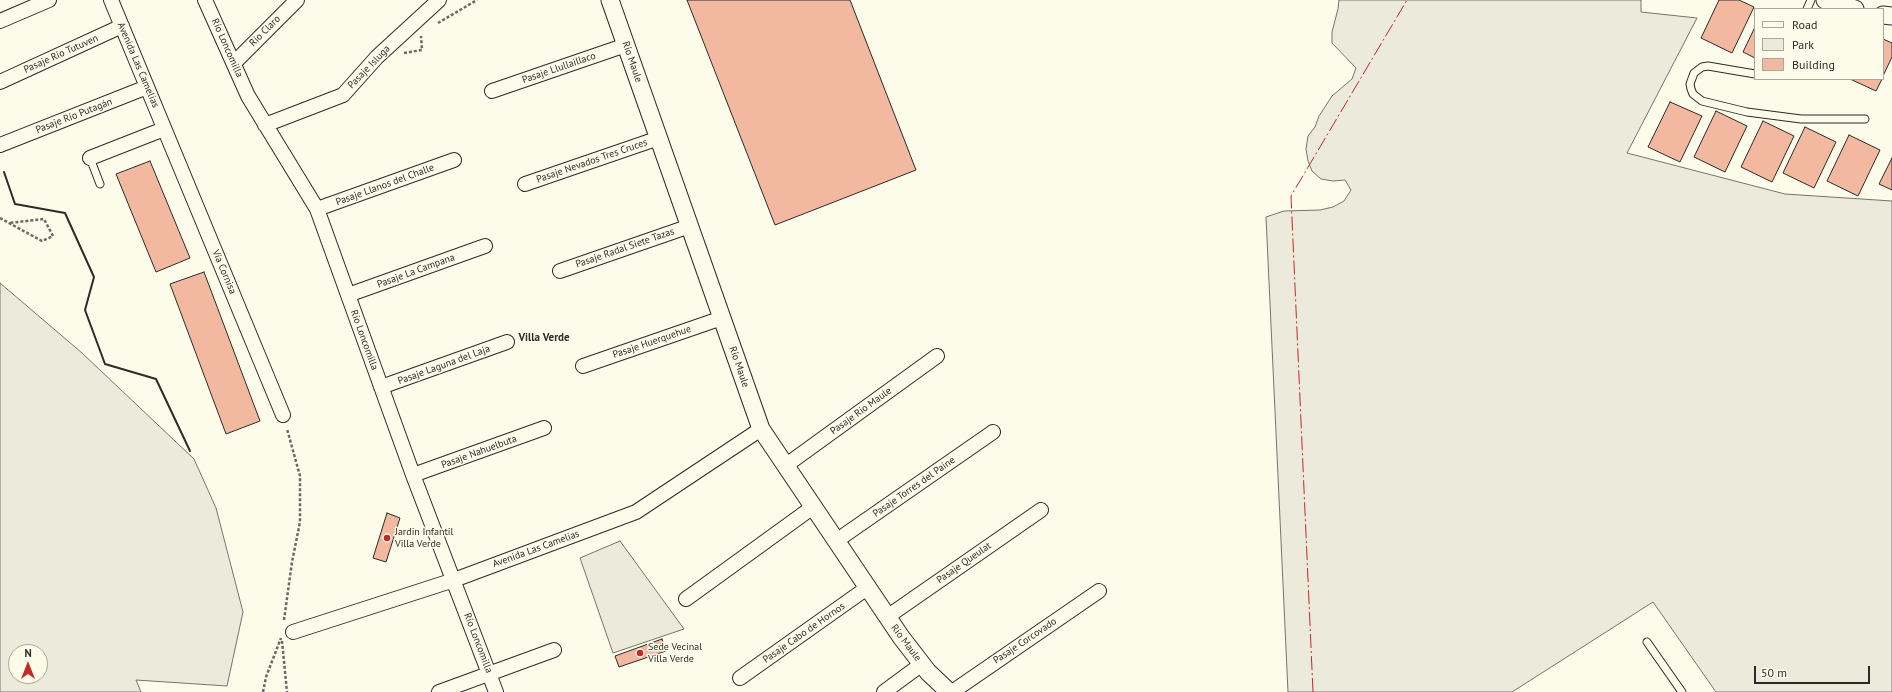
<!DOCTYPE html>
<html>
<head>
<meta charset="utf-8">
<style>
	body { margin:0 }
	#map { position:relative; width:1892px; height:692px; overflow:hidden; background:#fdfbea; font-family:"PT Sans",sans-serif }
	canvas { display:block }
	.legend { position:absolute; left:1754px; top:8px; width:130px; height:72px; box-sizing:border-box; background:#fdfbea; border:1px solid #a9a89e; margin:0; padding:5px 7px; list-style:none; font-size:12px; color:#2b2b2b }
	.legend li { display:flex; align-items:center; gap:8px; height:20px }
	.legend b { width:20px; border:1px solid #a9a89e }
	.north { position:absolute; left:8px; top:644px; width:40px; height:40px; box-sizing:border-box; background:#fdfbea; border:1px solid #a9a89e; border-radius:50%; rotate:0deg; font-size:11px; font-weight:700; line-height:16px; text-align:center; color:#2b2b2b }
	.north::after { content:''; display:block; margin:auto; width:14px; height:18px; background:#c62828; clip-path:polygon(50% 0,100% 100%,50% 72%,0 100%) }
	.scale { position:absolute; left:1754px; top:666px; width:116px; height:18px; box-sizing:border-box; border:2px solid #2b2b2b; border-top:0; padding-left:5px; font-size:12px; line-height:14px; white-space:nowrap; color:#2b2b2b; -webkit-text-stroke:3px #fdfbea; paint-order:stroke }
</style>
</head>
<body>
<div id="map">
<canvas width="1892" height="692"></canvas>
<ul class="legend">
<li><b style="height:5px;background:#fdfbea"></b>Road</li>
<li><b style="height:11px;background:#ecebdb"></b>Park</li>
<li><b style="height:11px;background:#f2b8a0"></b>Building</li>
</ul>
<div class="north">N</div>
<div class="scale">50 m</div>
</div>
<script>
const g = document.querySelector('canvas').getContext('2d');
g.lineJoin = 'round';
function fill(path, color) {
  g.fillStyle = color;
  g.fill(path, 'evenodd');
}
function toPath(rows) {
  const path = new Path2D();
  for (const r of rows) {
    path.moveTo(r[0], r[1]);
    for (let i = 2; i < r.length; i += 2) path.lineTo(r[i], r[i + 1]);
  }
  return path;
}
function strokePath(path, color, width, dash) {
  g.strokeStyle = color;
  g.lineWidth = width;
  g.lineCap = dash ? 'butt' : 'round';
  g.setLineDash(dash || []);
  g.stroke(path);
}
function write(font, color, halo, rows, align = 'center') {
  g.font = font + ' "PT Sans",sans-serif';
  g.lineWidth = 3;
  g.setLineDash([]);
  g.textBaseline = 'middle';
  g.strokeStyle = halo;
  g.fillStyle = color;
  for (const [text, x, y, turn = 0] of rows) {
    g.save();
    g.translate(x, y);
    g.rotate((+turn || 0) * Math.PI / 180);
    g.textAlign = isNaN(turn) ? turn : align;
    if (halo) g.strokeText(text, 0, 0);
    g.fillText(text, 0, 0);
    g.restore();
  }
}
const green = toPath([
	[1339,0,1641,0,1641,12,1697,18,1627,153,1785,194,1892,201,1892,692,1716,692,1653,602,1512,692,1288,692,1266,217,1284,211,1320,210,1333,207,1344,201,1351,190,1345,180,1333,181,1321,179,1312,171,1308,161,1306,149,1308,136,1315,127,1319,116,1332,96,1352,79,1356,68,1332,43,1332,32,1338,9,1339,0],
	[0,283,82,353,194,459,216,508,243,612,227,686,136,680,141,692,0,692,0,283],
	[16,652,40,652,40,676,16,676,16,652],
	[620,541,684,629,613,653,580,558,620,541]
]);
fill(green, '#ecebdb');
strokePath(green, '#74746e', 1);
const building = toPath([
	[687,0,850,0,916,170,775,225,687,0],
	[1719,0,1739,0,1754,7,1732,53,1701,38,1719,0],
	[1755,27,1755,58,1743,52,1755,27],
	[1883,39,1892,43,1892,57,1883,76,1883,39],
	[1850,79,1882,79,1876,91,1850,79],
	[1670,102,1702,116,1680,162,1648,147,1670,102],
	[1716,111,1747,126,1725,172,1694,157,1716,111],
	[1763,121,1794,136,1772,182,1741,167,1763,121],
	[1805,127,1836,142,1814,188,1783,173,1805,127],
	[1849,135,1880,150,1858,196,1827,181,1849,135],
	[1892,158,1892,190,1879,184,1892,158],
	[150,161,190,258,156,272,116,174,150,161],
	[204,272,260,421,226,434,170,284,204,272],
	[387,513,400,518,386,562,373,558,387,513],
	[662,639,666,651,619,667,615,656,662,639]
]);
fill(building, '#f2b8a0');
strokePath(building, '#2b2b2b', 1);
const service = toPath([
	[1807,9,1811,0],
	[1755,74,1708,66,1702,67,1694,73,1690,84,1691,89,1693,94,1702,101,1747,112,1801,119,1865,119],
	[90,158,100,184],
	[1647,642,1682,692]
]);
const minor = toPath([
	[111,0,283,415],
	[205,0,248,96,317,209,413,475,496,692],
	[0,21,49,0],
	[234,63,297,0],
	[0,82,122,26],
	[492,91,626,45],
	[265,125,343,95,377,57,439,0],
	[0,145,147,87],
	[90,158,164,129],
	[525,184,659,138],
	[317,209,454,160],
	[560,271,690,226],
	[348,295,485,246],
	[583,366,722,318],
	[381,387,507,342],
	[785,466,937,356],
	[413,475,544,428],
	[836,541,993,432],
	[686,599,813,507],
	[887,617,1041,510],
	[293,632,454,580,636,512,761,429],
	[740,678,867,588],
	[439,692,554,650],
	[884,692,922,664],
	[952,692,1099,591]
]);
const tertiary = toPath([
	[610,0,761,429,901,637,928,672,949,692],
	[1825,0,1855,9],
	[1883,15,1892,16]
]);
strokePath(service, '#2b2b2b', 9);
strokePath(minor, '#2b2b2b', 16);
strokePath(tertiary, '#2b2b2b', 19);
strokePath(toPath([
	[438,23,477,0],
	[404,53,422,50,421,36],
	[0,218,9,223,42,241,53,236,44,219,9,223],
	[284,620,292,562,300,522,300,476,287,429],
	[282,641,287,692],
	[263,692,266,677,281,638]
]), '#6a6964', 2.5, [3, 2]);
strokePath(service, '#fdfbea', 7);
strokePath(minor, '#fdfbea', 14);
strokePath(tertiary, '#fdfbea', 17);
strokePath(toPath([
	[4,172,15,204,65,213,94,277,85,310,105,364,156,379,190,451]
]), '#2b2b2b', 2);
strokePath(toPath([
	[1313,692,1291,196,1407,0]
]), '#c62828', 1, [14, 3, 2, 3]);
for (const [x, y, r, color] of [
	[387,538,4,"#c62828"],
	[640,653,4,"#c62828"]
]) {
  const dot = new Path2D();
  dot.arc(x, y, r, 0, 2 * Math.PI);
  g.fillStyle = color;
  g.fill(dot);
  strokePath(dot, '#fdfbea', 1.5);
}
write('10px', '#2b2b2b', '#fdfbea', [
	["Río Claro",265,31,-45],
	["Río Loncomilla",227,48,66],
	["Pasaje Río Tutuven",61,54,-24],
	["Río Maule",632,62,71],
	["Avenida Las Camelias",138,65,67],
	["Pasaje Isluga",369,67,-46],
	["Pasaje Llullaillaco",559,68,-19],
	["Pasaje Río Putagán",74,116,-21],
	["Pasaje Nevados Tres Cruces",592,161,-19],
	["Pasaje Llanos del Challe",385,185,-20],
	["Pasaje Radal Siete Tazas",625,248,-19],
	["Pasaje La Campana",416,271,-20],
	["Vía Cornisa",224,272,67],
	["Río Loncomilla",364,340,70],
	["Pasaje Huerquehue",652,342,-19],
	["Pasaje Laguna del Laja",444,365,-20],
	["Río Maule",739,367,71],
	["Pasaje Río Maule",861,411,-36],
	["Pasaje Nahuelbuta",479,452,-20],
	["Pasaje Torres del Paine",914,487,-35],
	["Avenida Las Camelias",536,549,-20],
	["Pasaje Queulat",964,563,-35],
	["Pasaje Cabo de Hornos",804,633,-35],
	["Pasaje Corcovado",1025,641,-34],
	["Río Loncomilla",478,643,69],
	["Río Maule",906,643,53]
]);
write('10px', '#2b2b2b', '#fdfbea', [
	["Jardin Infantil",395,532],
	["Villa Verde",395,544],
	["Sede Vecinal",648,647],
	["Villa Verde",648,659]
], 'left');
write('bold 11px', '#2b2b2b', '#fdfbea', [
	["Villa Verde",544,338]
]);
</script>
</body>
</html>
